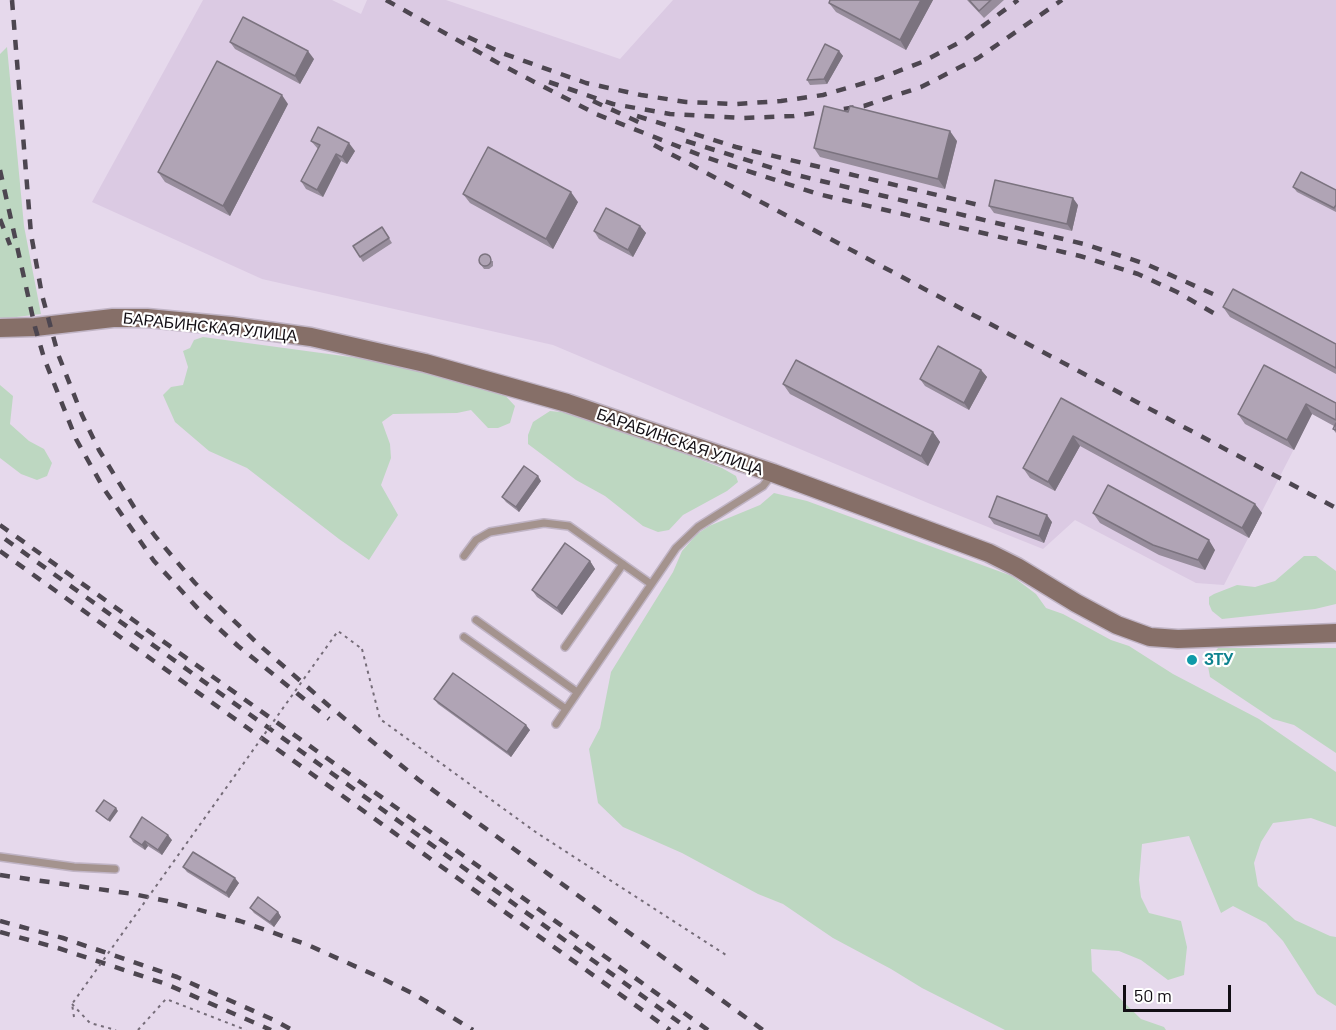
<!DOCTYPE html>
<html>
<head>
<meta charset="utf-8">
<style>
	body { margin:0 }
	#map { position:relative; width:1336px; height:1030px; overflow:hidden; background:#e6d9ec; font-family:Barlow,sans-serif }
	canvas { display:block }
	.scale { position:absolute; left:1123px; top:985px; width:108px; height:27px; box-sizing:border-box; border:3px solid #120e14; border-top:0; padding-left:8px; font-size:18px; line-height:21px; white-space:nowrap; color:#120e14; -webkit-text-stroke:4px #fff; paint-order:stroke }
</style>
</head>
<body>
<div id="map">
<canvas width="1336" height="1030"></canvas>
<div class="scale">50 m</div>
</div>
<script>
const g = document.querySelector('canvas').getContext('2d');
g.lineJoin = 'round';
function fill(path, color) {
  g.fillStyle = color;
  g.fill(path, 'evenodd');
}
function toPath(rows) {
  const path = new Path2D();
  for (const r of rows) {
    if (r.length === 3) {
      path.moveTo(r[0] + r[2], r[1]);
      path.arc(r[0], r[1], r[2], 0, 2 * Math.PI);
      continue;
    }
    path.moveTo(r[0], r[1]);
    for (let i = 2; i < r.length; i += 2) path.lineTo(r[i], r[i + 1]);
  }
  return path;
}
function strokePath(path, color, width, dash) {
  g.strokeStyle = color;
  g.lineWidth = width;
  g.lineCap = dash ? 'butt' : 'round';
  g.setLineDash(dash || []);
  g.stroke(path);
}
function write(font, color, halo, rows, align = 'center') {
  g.font = font + ' Barlow,sans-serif';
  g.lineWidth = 4.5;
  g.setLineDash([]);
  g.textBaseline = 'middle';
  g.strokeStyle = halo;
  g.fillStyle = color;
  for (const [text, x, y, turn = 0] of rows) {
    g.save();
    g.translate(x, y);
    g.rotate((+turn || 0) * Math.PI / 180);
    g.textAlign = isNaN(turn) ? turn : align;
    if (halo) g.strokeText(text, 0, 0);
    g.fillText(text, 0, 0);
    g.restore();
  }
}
fill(toPath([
	[203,0,332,0,361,14,367,0,446,0,620,59,673,0,1336,0,1336,427,1312,414,1224,585,1196,583,1075,520,1043,549,928,503,553,345,262,279,92,202]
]), '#dbcae3');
fill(toPath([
	[7,47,24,226,41,314,0,319,0,54],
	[203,337,395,363,500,390,515,406,510,423,498,428,488,428,471,410,457,413,393,414,382,422,390,444,391,458,381,485,398,515,369,560,339,539,247,468,209,451,175,422,163,395,171,387,183,385,188,367,183,351,190,348,194,340],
	[0,385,13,396,10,424,29,441,44,449,52,463,47,476,37,480,21,474,0,458],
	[550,411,582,414,722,468,736,476,738,482,727,491,683,515,669,530,658,532,643,526,605,496,576,480,528,444,528,435,533,422],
	[774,493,807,501,1012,576,1036,594,1046,608,1063,614,1111,640,1129,646,1173,674,1259,719,1336,772,1336,827,1311,818,1273,823,1261,842,1254,863,1258,886,1295,920,1330,936,1336,937,1336,1006,1317,994,1283,941,1266,923,1233,906,1221,913,1189,836,1142,844,1139,880,1141,897,1149,913,1181,921,1187,947,1184,975,1168,980,1141,960,1119,951,1091,949,1092,971,1141,1019,1164,1027,1166,1030,1005,1030,922,988,891,969,833,938,783,904,758,894,682,853,623,827,598,803,589,749,600,728,611,672,673,572,682,551,697,534,709,526,760,505],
	[1304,556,1316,556,1336,571,1336,604,1315,609,1222,619,1212,611,1209,604,1209,597,1214,594,1237,585,1255,587,1275,581],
	[1218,648,1336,648,1336,753,1294,725,1273,719,1210,677,1207,661]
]), '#bdd7c1');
const lane = toPath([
	[464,556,476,540,490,532,544,523,569,526,651,584],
	[476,620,577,692],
	[464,637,566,709],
	[565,647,623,564],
	[556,724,676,548,698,527,763,486,773,473],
	[0,857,74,867,115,869]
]);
const secondary = toPath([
	[0,328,35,327,113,318,147,318,231,326,311,337,425,363,567,403,773,473,989,553,1017,567,1076,603,1117,625,1150,637,1178,639,1336,633]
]);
strokePath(lane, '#c0b4c5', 10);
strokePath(secondary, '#c0b4c5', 21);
strokePath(toPath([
	[362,649,380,719,537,833,726,955],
	[72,1004,90,1023,116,1030],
	[138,1030,166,999,246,1030]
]), '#756c78', 2, [3, 4.5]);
strokePath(lane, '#a4938e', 7);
strokePath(secondary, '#866f68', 18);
strokePath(toPath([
	[12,0,31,234,42,295,58,354,82,415,99,450,134,507,155,536,195,583,257,643,328,705,419,780,763,1030],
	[386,0,500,64,596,114,705,157,818,194,1080,256,1138,274,1177,292,1217,315],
	[468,37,502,53,586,83,641,95,686,102,736,104,781,101,823,95,878,79,922,62,964,40,1018,0],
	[549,82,613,104,670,114,742,118,794,116,864,106,921,87,978,58,1062,0],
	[593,101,645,125],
	[637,116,736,147,983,206],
	[686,141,788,173,1084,244,1146,264,1213,294],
	[654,145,1336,508],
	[0,170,35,327,44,358,76,439,104,489,154,561,202,613,238,646,329,719],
	[0,219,10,245],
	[0,525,708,1030],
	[5,539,690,1030],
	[0,551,670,1030],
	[0,875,133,894,167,901,240,921,308,945,379,977,414,994,473,1030],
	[0,921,63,938,177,977,274,1020,292,1030],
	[0,932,58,948,166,984,271,1030]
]), '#4d4650', 4.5, [10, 10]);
strokePath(toPath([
	[74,1017,72,1004,338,631,362,649]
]), '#756c78', 2, [3, 4.5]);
fill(toPath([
	[933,0,906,50,836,12,829,3],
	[967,0,1004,0,984,18],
	[230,42,314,59,300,84,235,49],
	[839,51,843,56,827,84,810,85,807,80],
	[288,104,230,216,165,182,158,172],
	[848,112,957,141,945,189,820,157,814,148],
	[311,141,355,151,347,164,341,161,323,197,306,189,301,181,318,149],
	[1293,187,1336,190,1336,212,1297,192],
	[463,194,578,202,553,249,470,203],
	[1078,205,1072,231,994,213,989,206],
	[640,226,646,233,633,257,599,239,594,231],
	[382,227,392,243,363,262,353,246],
	[493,261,493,266,489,269,484,269,479,262],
	[1223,307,1336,344,1336,374,1230,317],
	[1264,365,1336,403,1336,433,1333,429,1334,426,1312,414,1294,450,1245,424,1238,414],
	[981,370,987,377,969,410,925,386,920,379],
	[783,384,933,432,940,442,928,466,790,394],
	[1061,398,1255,504,1262,513,1249,538,1080,446,1055,491,1030,478,1023,468],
	[541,481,519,512,506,502,502,497],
	[1093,513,1215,550,1205,570,1159,555,1100,523],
	[989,517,1052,522,1044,543,994,524],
	[590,561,595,569,562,615,537,597,532,590],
	[434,699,530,730,511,757,438,704],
	[130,837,172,840,162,855,148,846,145,850,133,842],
	[183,867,239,883,229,898,187,872],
	[250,908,278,912,281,917,274,927,254,913]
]), '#978d9c');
fill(toPath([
	[921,0,933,0,906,50,900,40],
	[308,51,314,59,300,84,295,76],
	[839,51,843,56,827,84,824,79],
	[282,95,288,104,230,216,223,206],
	[950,131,957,141,945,189,938,179],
	[349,143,355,151,347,164,342,157],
	[336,154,341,161,323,197,317,190],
	[571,192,578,202,553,249,546,239],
	[1073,198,1078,205,1072,231,1067,224],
	[640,226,646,233,633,257,628,250],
	[981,370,987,377,969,410,964,403],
	[1306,404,1312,414,1294,450,1287,440],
	[933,432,940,442,928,466,921,456],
	[1073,436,1080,446,1055,491,1048,482],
	[538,476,541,481,519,512,516,507],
	[1255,504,1262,513,1249,538,1242,528],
	[1047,515,1052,522,1044,543,1039,536],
	[1209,540,1215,550,1205,570,1198,560],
	[590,561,595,569,562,615,557,608],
	[526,725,530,730,511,757,507,752],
	[116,808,118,811,110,822,108,820],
	[168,835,172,840,162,855,158,850],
	[145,841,148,846,145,850,142,845],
	[235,878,239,883,229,898,226,893],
	[278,912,281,917,274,927,270,922]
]), '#7b737f');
const building = toPath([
	[830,0,921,0,900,40,829,3,830,0],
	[969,0,991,0,979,11,969,0],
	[243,17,308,51,295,76,230,42,243,17],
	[825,44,839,51,824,79,807,80,825,44],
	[217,61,282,95,223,206,158,172,217,61],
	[824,106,848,112,850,106,950,131,938,179,814,148,824,106],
	[318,127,349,143,342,157,336,154,317,190,301,181,320,145,311,141,318,127],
	[488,147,571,192,546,239,463,194,488,147],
	[1301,172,1336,190,1336,205,1334,208,1293,187,1301,172],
	[995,180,1073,198,1067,224,989,206,995,180],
	[606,208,640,226,628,250,594,231,606,208],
	[382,227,389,238,360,257,353,246,382,227],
	[485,260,6],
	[1233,289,1336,344,1336,368,1223,307,1233,289],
	[938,346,981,370,964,403,920,379,938,346],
	[796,360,933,432,921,456,783,384,796,360],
	[1264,365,1336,403,1336,420,1306,404,1287,440,1238,414,1264,365],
	[1061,398,1255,504,1242,528,1073,436,1048,482,1023,468,1061,398],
	[1336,423,1336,430,1333,429,1336,423],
	[524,466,538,476,516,507,502,497,524,466],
	[1108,485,1209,540,1198,560,1153,545,1093,513,1108,485],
	[997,496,1047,515,1039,536,989,517,997,496],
	[565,543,590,561,557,608,532,590,565,543],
	[453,673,526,725,507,752,434,699,453,673],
	[104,800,116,808,108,820,96,811,104,800],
	[142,817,168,835,158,850,145,841,142,845,130,837,142,817],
	[193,852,235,878,226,893,183,867,193,852],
	[258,897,278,912,270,922,250,908,258,897]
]);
fill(building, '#b0a4b5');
strokePath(building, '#7b737f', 1.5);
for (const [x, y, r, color] of [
	[1192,660,6,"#0f9aa8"]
]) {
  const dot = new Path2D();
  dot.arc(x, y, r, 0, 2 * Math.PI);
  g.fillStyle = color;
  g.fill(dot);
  strokePath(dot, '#fff', 2);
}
write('16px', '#120e14', '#fff', [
	["БАРАБИНСКАЯ УЛИЦА",210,327,6],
	["БАРАБИНСКАЯ УЛИЦА",680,442,19]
]);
write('bold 16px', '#0d838f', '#fff', [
	["ЗТУ",1204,660]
], 'left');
</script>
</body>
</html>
